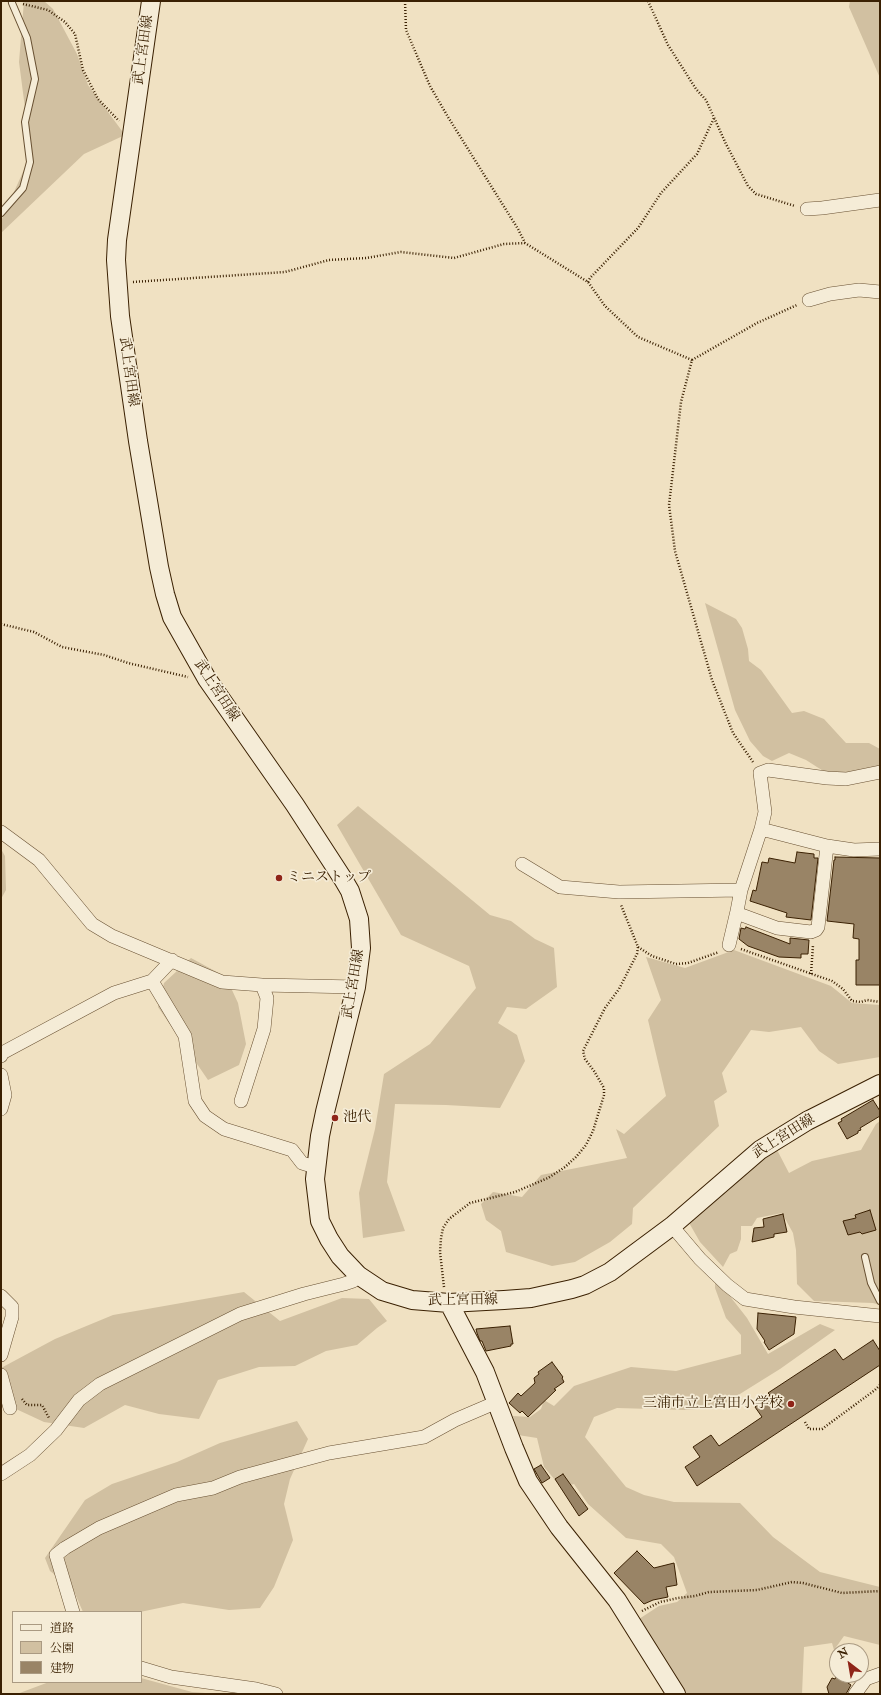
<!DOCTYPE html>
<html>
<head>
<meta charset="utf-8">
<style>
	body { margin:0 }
	#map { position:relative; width:881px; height:1695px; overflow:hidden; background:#f0e1c2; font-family:"IM FELL Double Pica","Noto Serif JP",serif }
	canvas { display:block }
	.frame { position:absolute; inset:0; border:2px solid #3a2002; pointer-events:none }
	.legend { position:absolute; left:12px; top:1611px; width:130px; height:72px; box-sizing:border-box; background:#f5ecd7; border:1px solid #aa9a82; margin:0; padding:5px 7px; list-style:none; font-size:12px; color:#3a2002 }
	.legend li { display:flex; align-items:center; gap:8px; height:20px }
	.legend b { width:20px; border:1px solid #aa9a82 }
	.north { position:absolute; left:829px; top:1643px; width:40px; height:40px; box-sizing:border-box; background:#f5ecd7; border:1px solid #aa9a82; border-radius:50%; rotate:329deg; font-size:11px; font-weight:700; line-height:16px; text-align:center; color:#3a2002 }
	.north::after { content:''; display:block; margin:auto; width:14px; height:18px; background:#8f2418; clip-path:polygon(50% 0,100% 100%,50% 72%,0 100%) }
</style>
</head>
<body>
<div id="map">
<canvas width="881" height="1695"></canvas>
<div class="frame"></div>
<ul class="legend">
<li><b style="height:5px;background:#f5ecd7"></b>道路</li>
<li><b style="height:11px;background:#d1c0a1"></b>公園</li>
<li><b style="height:11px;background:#998466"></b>建物</li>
</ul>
<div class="north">N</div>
</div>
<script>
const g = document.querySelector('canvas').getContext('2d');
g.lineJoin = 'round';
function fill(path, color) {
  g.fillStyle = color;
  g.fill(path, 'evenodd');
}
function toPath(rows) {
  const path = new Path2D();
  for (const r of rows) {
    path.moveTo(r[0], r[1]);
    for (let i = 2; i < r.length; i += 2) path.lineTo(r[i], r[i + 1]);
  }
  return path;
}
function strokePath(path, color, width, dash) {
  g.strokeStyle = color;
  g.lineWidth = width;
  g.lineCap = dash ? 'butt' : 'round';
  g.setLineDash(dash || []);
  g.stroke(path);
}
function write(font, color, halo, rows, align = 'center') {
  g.font = font + ' "IM FELL Double Pica","Noto Serif JP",serif';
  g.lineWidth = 3.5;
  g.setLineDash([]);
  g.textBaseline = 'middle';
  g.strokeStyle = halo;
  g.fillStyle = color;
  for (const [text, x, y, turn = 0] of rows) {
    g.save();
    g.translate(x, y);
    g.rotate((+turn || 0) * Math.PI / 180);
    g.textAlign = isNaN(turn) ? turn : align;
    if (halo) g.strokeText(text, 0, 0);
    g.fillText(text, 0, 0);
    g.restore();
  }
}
fill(toPath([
	[24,1,44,1,53,9,77,54,88,85,125,135,84,154,1,233,1,221,31,154,19,62],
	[850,1,880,1,880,78,849,7],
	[705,603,736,619,742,628,748,649,749,661,761,670,792,713,804,711,824,719,846,743,869,743,880,749,880,768,853,775,828,774,806,760,789,753,772,761,763,756,750,741,735,710],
	[358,806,490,915,511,921,535,939,554,948,557,987,526,1009,507,1007,498,1023,517,1035,525,1061,500,1108,446,1105,395,1104,387,1182,405,1231,363,1238,359,1193,375,1129,384,1074,430,1044,476,988,469,966,401,935,337,825],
	[1,849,5,856,6,890,1,899],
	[734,950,831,986,852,1003,880,1005,880,1057,838,1064,819,1051,801,1027,769,1032,751,1030,722,1073,727,1092,714,1101,719,1126,633,1208,632,1224,610,1242,575,1262,552,1266,506,1252,501,1231,486,1220,481,1204,493,1192,522,1197,541,1175,627,1158,616,1129,624,1134,666,1096,648,1020,661,1000,646,957,685,968],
	[191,958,226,977,238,1003,246,1044,239,1065,208,1080,158,1007,164,983],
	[880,1121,880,1305,873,1303,814,1301,797,1284,796,1250,793,1233,782,1213,757,1218,752,1226,741,1226,741,1239,737,1251,730,1254,723,1267,700,1242,688,1221,775,1146,789,1173,812,1161,861,1150,876,1124],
	[718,1281,747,1318,768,1354,820,1324,835,1330,780,1369,719,1407,685,1410,617,1408,594,1417,585,1437,626,1487,644,1495,674,1502,740,1503,773,1537,820,1572,880,1587,880,1645,844,1636,834,1650,832,1643,804,1647,802,1694,684,1694,639,1619,659,1606,677,1602,687,1593,674,1557,661,1544,626,1538,588,1504,574,1484,562,1488,544,1467,537,1438,518,1435,513,1416,530,1417,541,1409,544,1400,554,1406,574,1386,631,1367,676,1371,741,1354,741,1335,726,1318,715,1288,715,1283],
	[244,1292,280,1321,342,1298,369,1299,387,1321,377,1328,357,1345,326,1351,295,1366,259,1367,218,1380,199,1419,159,1414,125,1405,84,1428,44,1422,1,1402,1,1368,55,1339,113,1315],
	[297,1421,308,1439,290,1479,284,1504,293,1540,274,1587,260,1608,229,1610,183,1603,140,1612,83,1612,73,1589,50,1571,45,1558,85,1500,112,1484,177,1462,220,1443],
	[141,1678,192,1692,219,1694,17,1694,49,1682,141,1682]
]), '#d1c0a1');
const building = toPath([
	[797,852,814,854,814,858,818,858,811,920,786,917,787,913,750,901,753,890,756,891,762,862,768,863,769,858,795,863,797,852],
	[835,857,880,858,880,985,856,985,856,960,859,960,859,939,853,938,854,924,827,921,834,860,835,860,835,857],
	[746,927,790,944,790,938,809,940,808,954,801,954,801,958,779,957,748,946,739,939,741,928,745,929,746,927],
	[873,1100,880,1111,880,1116,860,1128,861,1130,858,1131,858,1133,847,1139,838,1123,842,1121,841,1119,873,1100],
	[870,1210,876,1230,862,1234,860,1232,848,1235,843,1221,856,1218,855,1215,870,1210],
	[783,1214,787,1232,774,1234,774,1237,752,1242,754,1228,764,1227,763,1219,783,1214],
	[758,1313,796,1317,794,1334,769,1350,764,1342,765,1341,757,1329,758,1313],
	[510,1326,513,1344,511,1344,511,1346,486,1351,482,1341,480,1341,477,1333,476,1329,510,1326],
	[873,1340,880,1351,880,1365,697,1486,685,1467,700,1457,693,1447,711,1435,719,1446,762,1417,755,1407,770,1395,768,1393,835,1349,843,1360,873,1340],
	[552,1362,563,1377,562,1378,564,1382,554,1389,556,1390,528,1417,522,1411,520,1413,509,1403,518,1393,521,1396,535,1383,534,1378,539,1374,538,1372,552,1362],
	[541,1465,550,1478,542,1483,534,1469,541,1465],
	[563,1474,588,1509,579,1516,555,1479,563,1474],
	[637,1551,654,1568,674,1563,677,1585,666,1587,668,1597,653,1600,644,1604,614,1573,637,1551],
	[837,1674,850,1680,848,1683,851,1685,846,1694,829,1694,827,1687,832,1678,835,1679,837,1674]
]);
fill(building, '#998466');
strokePath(building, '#3a2002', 1);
const lane = toPath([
	[1,213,23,188,30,162,25,122,35,79,27,38,12,3],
	[865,1257,871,1283,880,1301]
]);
const street = toPath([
	[807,209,822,208,880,200],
	[809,300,830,294,859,290,880,292],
	[880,772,846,779,827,778,768,770,760,773,765,812,761,829,827,846,854,850,880,849],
	[761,829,741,890,737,911,739,914,777,928,811,932,816,930,818,927,827,846],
	[1,832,39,860,92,924,112,936,222,982,262,985,267,998,264,1029,241,1101],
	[522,864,560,887,619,892,741,890],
	[729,945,737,911],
	[152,981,185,1036,195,1101,205,1116,224,1129,292,1150,302,1163,315,1167],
	[262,985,356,987],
	[1,1056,2,1053,114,993,152,981,172,960],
	[1,1075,5,1095,1,1109],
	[672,1226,700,1259,727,1285,745,1299,794,1307,880,1316],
	[1,1296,12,1307,12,1317,1,1355],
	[1,1375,10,1408],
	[1,1474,30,1455,56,1430,79,1400,100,1384,240,1314,304,1294,344,1284,353,1281,358,1275],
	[73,1612,56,1555,65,1548,99,1528,176,1495,213,1488,240,1477,329,1453,424,1437,455,1420,497,1402],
	[141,1668,171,1677,256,1689,276,1694],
	[855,1694,866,1679,880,1674]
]);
const secondary = toPath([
	[151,1,117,240,116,260,120,316,138,441,159,567,165,594,172,617,207,679,295,805,343,879,350,891,359,919,361,948,356,987,325,1112,320,1136,315,1179,320,1221,329,1239,340,1256,358,1275,382,1291,412,1300,449,1303,504,1300,531,1298,572,1289,585,1285,610,1272,672,1226,760,1150,807,1121,880,1084],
	[449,1303,485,1372,514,1448,528,1481,559,1527,617,1600,676,1694]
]);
strokePath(lane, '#685032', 8);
strokePath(street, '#685032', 14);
strokePath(secondary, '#3a2002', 20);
strokePath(toPath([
	[405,1,406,30,430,86,448,117,518,229,525,243,588,282,605,306,638,337,692,360,681,402,669,505,675,551,712,680,733,733,753,762],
	[648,1,668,45,696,89,706,100,726,144,748,186,756,194,795,206],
	[23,4,48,10,65,22,75,34,83,70,98,99,119,121],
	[133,282,285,272,329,260,366,258,401,252,454,258,504,244,525,243],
	[588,282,590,278,638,228,661,193,697,154,714,118],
	[692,360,757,323,797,305],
	[1,624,34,632,62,647,104,655,128,663,188,677],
	[638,947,652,956,676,964,688,963,719,952],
	[741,949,832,981,843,989,852,1001,861,1002,867,1000,880,1002],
	[811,974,813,945],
	[444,1287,440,1252,441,1238,443,1228,449,1219,470,1203,515,1192,548,1178,565,1167,576,1157,586,1145,593,1131,604,1095,604,1088,594,1071,585,1059,583,1051,605,1008,619,989,637,954,638,947,621,905],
	[22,1399,27,1405,42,1405,49,1418],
	[805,1422,809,1429,822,1429,875,1390,880,1385],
	[642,1611,660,1602,678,1598,695,1596,709,1592,757,1590,792,1582,803,1583,842,1593,880,1591]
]), '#3a2002', 2.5, [1, 2]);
strokePath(lane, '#f5ecd7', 6);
strokePath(street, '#f5ecd7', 13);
strokePath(secondary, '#f5ecd7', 18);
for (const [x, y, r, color] of [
	[279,878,4,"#8f2418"],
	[335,1118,4,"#8f2418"],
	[791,1404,4,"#8f2418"]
]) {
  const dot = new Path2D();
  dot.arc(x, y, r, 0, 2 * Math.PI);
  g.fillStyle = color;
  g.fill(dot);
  strokePath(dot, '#f5ecd7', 1.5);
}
write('14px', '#3a2002', '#f5ecd7', [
	["武上宮田線",144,50,-82],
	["武上宮田線",128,372,82],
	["武上宮田線",216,691,57],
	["武上宮田線",354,984,-80],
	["武上宮田線",784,1137,-32],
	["武上宮田線",463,1301,-1]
]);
write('14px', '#3a2002', '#f5ecd7', [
	["ミニストップ",287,878],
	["池代",343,1118],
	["三浦市立上宮田小学校",783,1404,"right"]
], 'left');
</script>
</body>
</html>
